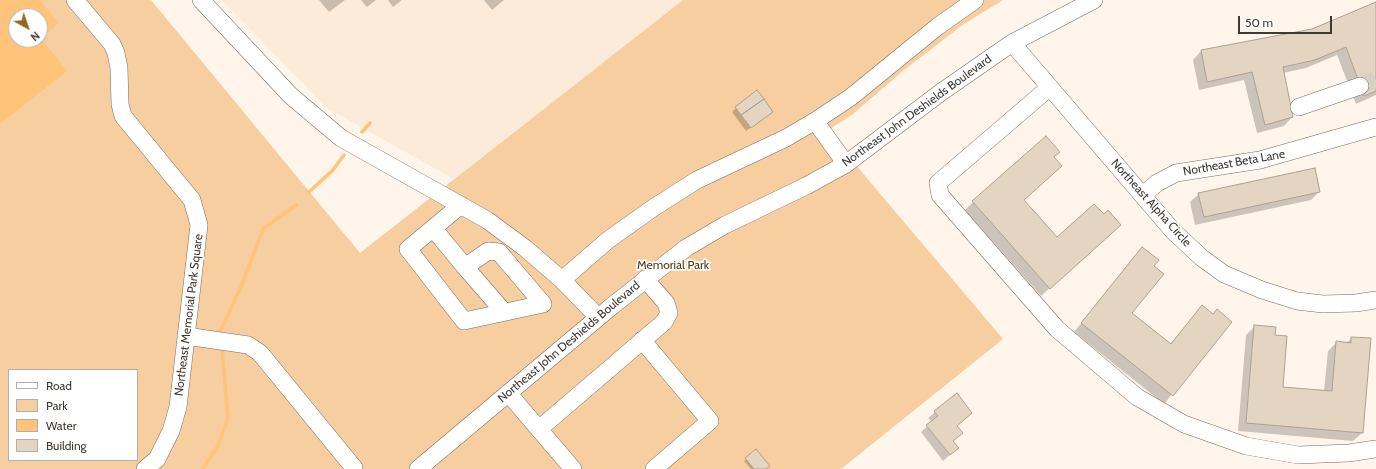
<!DOCTYPE html>
<html>
<head>
<meta charset="utf-8">
<style>
	body { margin:0 }
	#map { position:relative; width:1376px; height:469px; overflow:hidden; background:#fff5ea; font-family:Cabin,sans-serif }
	canvas { display:block }
	.legend { position:absolute; left:8px; top:369px; width:130px; height:92px; box-sizing:border-box; background:#fff; border:1px solid #b2b0ad; margin:0; padding:5px 7px; list-style:none; font-size:12px; color:#3f3932 }
	.legend li { display:flex; align-items:center; gap:8px; height:20px }
	.legend b { width:20px; border:1px solid #b2b0ad }
	.north { position:absolute; left:8px; top:8px; width:40px; height:40px; box-sizing:border-box; background:#fff; border:1px solid #b2b0ad; border-radius:50%; rotate:140deg; font-size:11px; font-weight:700; line-height:16px; text-align:center; color:#3f3932 }
	.north::after { content:''; display:block; margin:auto; width:14px; height:18px; background:#9a661c; clip-path:polygon(50% 0,100% 100%,50% 72%,0 100%) }
	.scale { position:absolute; left:1238px; top:16px; width:94px; height:18px; box-sizing:border-box; border:2px solid #3f3932; border-top:0; padding-left:5px; font-size:12px; line-height:14px; white-space:nowrap; color:#3f3932; -webkit-text-stroke:3px #fff; paint-order:stroke }
</style>
</head>
<body>
<div id="map">
<canvas width="1376" height="469"></canvas>
<ul class="legend">
<li><b style="height:5px;background:#fff"></b>Road</li>
<li><b style="height:11px;background:#f6ce9f"></b>Park</li>
<li><b style="height:11px;background:#ffc37a"></b>Water</li>
<li><b style="height:11px;background:#e4d5c3"></b>Building</li>
</ul>
<div class="north">N</div>
<div class="scale">50 m</div>
</div>
<script>
const g = document.querySelector('canvas').getContext('2d');
g.lineJoin = 'round';
function fill(path, color) {
  g.fillStyle = color;
  g.fill(path, 'evenodd');
}
function toPath(rows) {
  const path = new Path2D();
  for (const r of rows) {
    path.moveTo(r[0], r[1]);
    for (let i = 2; i < r.length; i += 2) path.lineTo(r[i], r[i + 1]);
  }
  return path;
}
function strokePath(path, color, width, dash) {
  g.strokeStyle = color;
  g.lineWidth = width;
  g.lineCap = dash ? 'butt' : 'round';
  g.setLineDash(dash || []);
  g.stroke(path);
}
function write(font, color, halo, rows, align = 'center') {
  g.font = font + ' Cabin,sans-serif';
  g.lineWidth = 3.5;
  g.setLineDash([]);
  g.textBaseline = 'middle';
  g.strokeStyle = halo;
  g.fillStyle = color;
  for (const [text, x, y, turn = 0] of rows) {
    g.save();
    g.translate(x, y);
    g.rotate((+turn || 0) * Math.PI / 180);
    g.textAlign = isNaN(turn) ? turn : align;
    if (halo) g.strokeText(text, 0, 0);
    g.fillText(text, 0, 0);
    g.restore();
  }
}
fill(toPath([
	[222,0,683,0,454,179,327,108]
]), '#fcebd8');
fill(toPath([
	[0,0,151,0,360,253,683,0,1003,0,964,24,904,70,853,114,827,131,1003,339,841,469,0,469],
	[16,16,40,16,40,40,16,40],
	[9,370,137,370,137,460,9,460]
]), '#f6ce9f');
fill(toPath([
	[0,0,40,0,58,23,41,39,67,71,0,124],
	[16,16,40,16,40,40,16,40]
]), '#ffc37a');
fill(toPath([
	[319,0,345,0,329,12],
	[361,0,376,0,367,7],
	[388,0,402,0,393,7],
	[484,0,504,0,492,10],
	[1376,3,1376,95,1356,104,1337,55,1306,68,1283,73,1292,117,1284,126,1257,133,1244,80,1199,90,1193,60,1201,51,1312,30],
	[736,108,772,112,746,131,732,112],
	[1053,157,1023,200,1057,238,1103,216,1120,225,1041,296,965,210,973,202],
	[1319,192,1311,200,1195,225,1190,202,1199,194],
	[1142,248,1153,266,1131,314,1170,344,1202,306,1213,315,1231,322,1164,404,1074,332],
	[1255,326,1274,336,1282,388,1324,391,1328,351,1337,342,1346,343,1352,338,1362,433,1353,441,1238,431,1246,335],
	[956,395,971,413,956,426,962,433,952,442,951,454,943,461,921,432,932,422,928,418],
	[756,450,765,469,751,469,744,461]
]), '#0003');
strokePath(toPath([
	[362,132,370,123],
	[308,193,333,170,344,155],
	[220,332,240,289,263,229,296,205],
	[203,469,218,446,228,418,222,349]
]), '#ffc37a', 3.5);
const building = toPath([
	[1376,2,1376,91,1364,96,1346,47,1315,60,1283,67,1293,117,1265,125,1252,72,1207,82,1201,50,1312,29,1376,2],
	[757,90,764,99,741,115,735,107,757,90],
	[764,99,773,112,751,128,741,115,764,99],
	[1046,136,1060,152,1054,157,1062,166,1024,200,1057,237,1094,204,1104,214,1108,210,1121,225,1050,289,972,201,1046,136],
	[1315,168,1320,192,1204,217,1198,193,1315,168],
	[1142,247,1159,260,1154,266,1164,274,1132,313,1171,344,1202,305,1213,314,1217,309,1232,322,1173,396,1081,323,1142,247],
	[1254,325,1276,327,1275,335,1287,336,1283,387,1332,391,1336,341,1351,343,1351,337,1371,338,1363,433,1246,423,1254,325],
	[957,393,972,413,957,426,963,433,953,441,959,448,950,455,926,425,938,416,934,411,957,393],
	[756,449,770,466,766,469,754,469,745,458,756,449]
]);
fill(building, '#e4d5c3');
strokePath(building, '#afa090', 1);
strokePath(toPath([
	[1360,86,1376,79]
]), '#d9cfc5', 17, [17, 8]);
const minor = toPath([
	[75,0,112,44,116,53,119,68,120,104,123,116,192,200,199,225,178,407,171,431,157,459,145,469],
	[201,0,291,96,341,138,487,220,525,248,562,280,598,317],
	[1012,43,1173,231,1202,258,1224,274,1262,290,1297,301,1323,304,1356,303,1376,300],
	[1050,87,938,183,940,195,1057,329,1137,397,1184,424,1246,446,1298,455,1349,453,1376,449],
	[1299,107,1360,86],
	[815,121,846,164],
	[1143,195,1157,183,1176,173,1260,160,1376,127],
	[461,205,408,249,464,321,543,304,499,252,488,251,465,267,504,312],
	[433,228,465,267],
	[562,280,608,240,653,208,697,180,786,138,815,121,851,97,937,27,975,0],
	[186,336,248,345,260,353,354,468],
	[642,340,710,421,654,469],
	[508,393,573,469],
	[539,429,664,322,669,313,666,303,645,279],
	[418,469,612,306,686,248,725,225,806,186,846,164,940,93,1012,43,1094,0]
]);
strokePath(minor, '#7a6c5d', 18);
strokePath(minor, '#fff', 17);
write('12px', '#3f3932', '#fff', [
	["Northeast John Deshields Boulevard",917,111,-36],
	["Northeast Beta Lane",1234,163,-10],
	["Northeast Alpha Circle",1151,203,48],
	["Northeast Memorial Park Square",189,315,-83],
	["Northeast John Deshields Boulevard",569,342,-40]
]);
write('12px', '#503718', '#fff', [
	["Memorial Park",673,265]
]);
</script>
</body>
</html>
